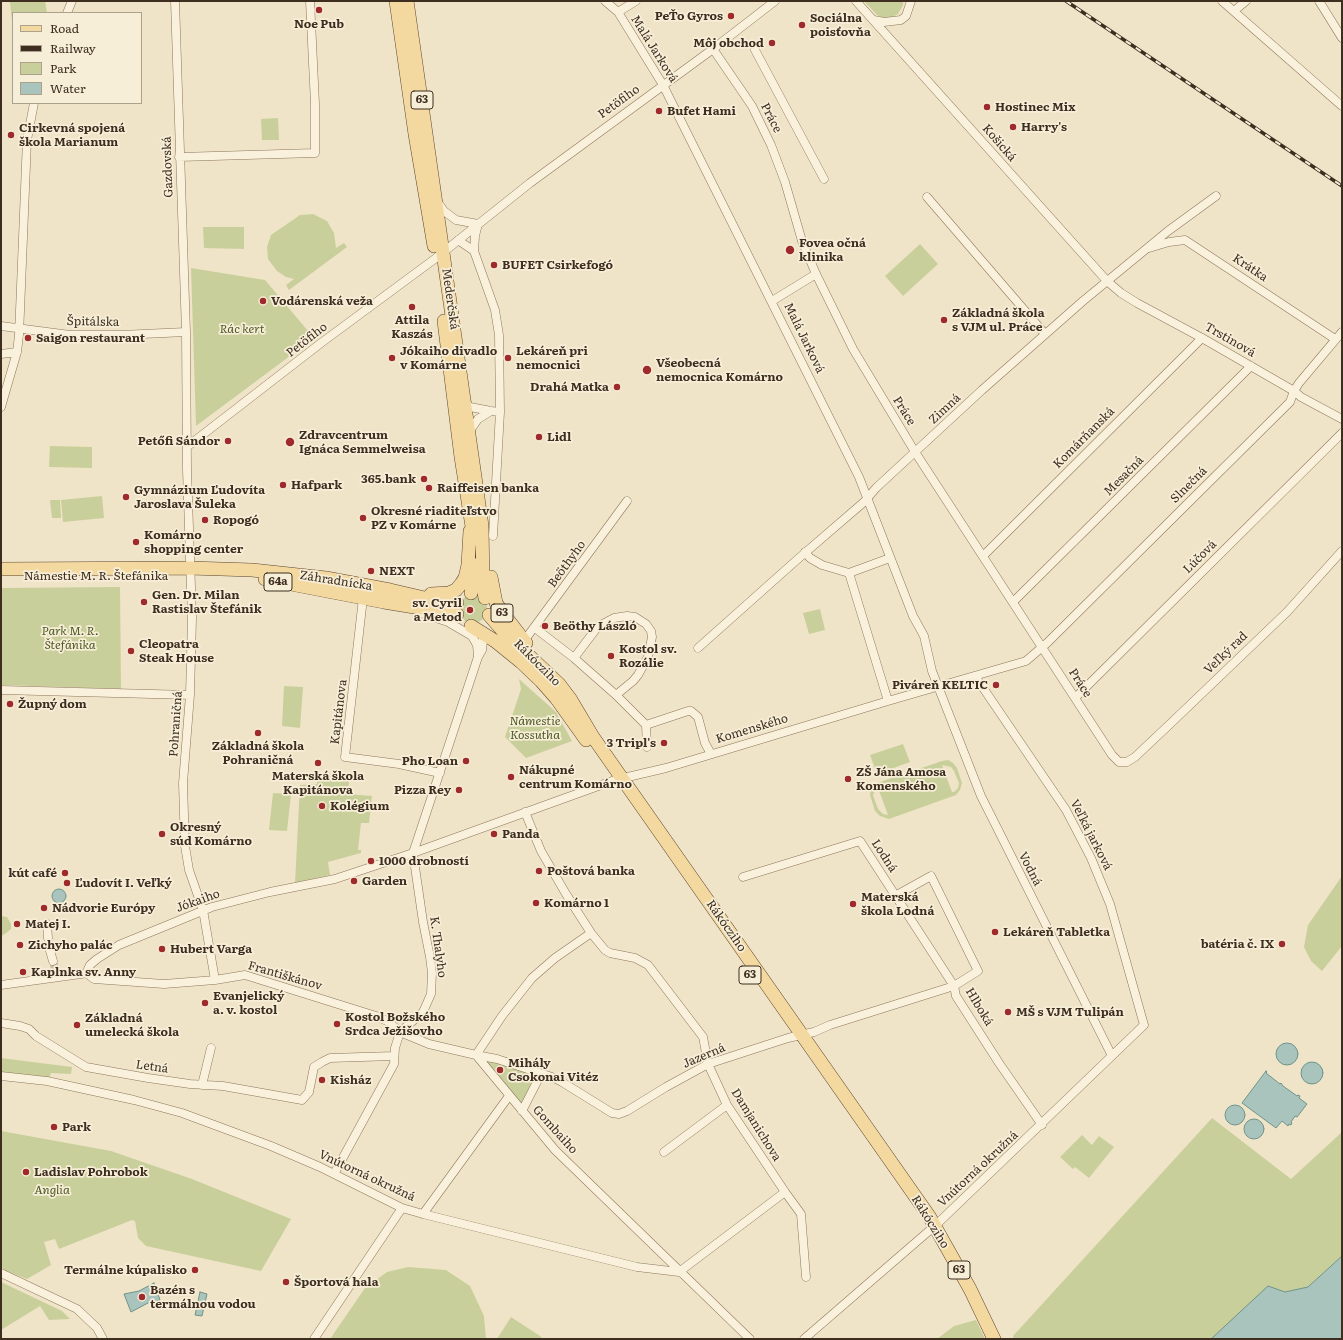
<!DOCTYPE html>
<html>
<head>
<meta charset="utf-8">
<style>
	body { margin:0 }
	#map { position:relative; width:1343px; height:1340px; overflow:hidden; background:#f0e4c8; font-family:Literata,serif }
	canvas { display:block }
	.frame { position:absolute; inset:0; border:2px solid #3d2e20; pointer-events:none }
	.legend { position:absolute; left:12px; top:12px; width:130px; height:92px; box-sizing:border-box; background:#f7eed8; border:1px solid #ada18e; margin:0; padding:5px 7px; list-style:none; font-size:12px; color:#3d2e20 }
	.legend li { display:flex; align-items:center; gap:8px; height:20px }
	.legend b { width:20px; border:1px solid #ada18e }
</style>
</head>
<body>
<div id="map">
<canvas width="1343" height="1340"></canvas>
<div class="frame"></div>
<ul class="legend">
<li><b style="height:5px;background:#f3d9a0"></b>Road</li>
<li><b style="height:5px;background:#3d2e20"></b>Railway</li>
<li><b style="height:11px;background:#c9cf9b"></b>Park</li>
<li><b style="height:11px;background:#a9c4bc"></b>Water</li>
</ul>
</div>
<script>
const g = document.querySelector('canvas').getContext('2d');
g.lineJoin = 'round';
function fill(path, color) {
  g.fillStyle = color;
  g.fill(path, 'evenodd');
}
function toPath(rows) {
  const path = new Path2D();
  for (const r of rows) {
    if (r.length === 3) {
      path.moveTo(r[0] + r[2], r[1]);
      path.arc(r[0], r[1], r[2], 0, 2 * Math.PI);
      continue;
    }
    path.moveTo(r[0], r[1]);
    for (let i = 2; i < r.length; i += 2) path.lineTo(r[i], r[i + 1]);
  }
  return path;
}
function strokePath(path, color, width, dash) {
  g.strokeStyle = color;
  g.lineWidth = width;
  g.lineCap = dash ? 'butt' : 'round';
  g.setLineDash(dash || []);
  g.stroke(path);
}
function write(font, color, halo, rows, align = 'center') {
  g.font = font + ' Literata,serif';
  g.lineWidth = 3.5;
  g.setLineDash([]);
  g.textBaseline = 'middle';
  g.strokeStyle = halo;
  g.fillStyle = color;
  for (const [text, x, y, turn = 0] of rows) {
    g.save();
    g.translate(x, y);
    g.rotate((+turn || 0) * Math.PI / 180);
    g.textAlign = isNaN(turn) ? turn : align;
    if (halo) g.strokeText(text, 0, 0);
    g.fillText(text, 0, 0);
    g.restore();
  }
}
fill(toPath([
	[15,1,45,1,47,13,13,13,12,21,10,2],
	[864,1,903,1,903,5,898,14,891,18,883,18,877,15],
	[278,118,279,140,262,140,261,119],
	[313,214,327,221,334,233,336,248,344,243,347,247,289,290,286,285,294,279,286,277,277,271,268,259,267,247,271,235,300,215],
	[203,227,244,227,244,249,204,248],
	[920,244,938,264,903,296,885,276],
	[191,268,265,280,314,338,196,426],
	[50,446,92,447,92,468,49,467],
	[102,496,104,518,63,522,61,500],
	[50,500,60,500,61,518,52,518],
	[120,587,121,689,1,685,1,588],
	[473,609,14],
	[820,609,825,630,809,634,803,613],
	[519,679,556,712,572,741,526,758,505,737,521,689],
	[284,686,303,687,300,728,282,726],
	[903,744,910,762,877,774,870,755],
	[948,760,953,763,957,768,962,783,960,790,956,795,889,819,880,816,875,811,870,795,871,788,877,783,942,761],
	[942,765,951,767,954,771,959,783,958,788,954,792,952,792],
	[878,788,888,815,883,814,878,809,873,795,875,791],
	[337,776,350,777,347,794,372,796,369,823,361,823,358,850,361,850,361,853,328,862,330,875,295,883,300,785,317,784,317,777],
	[273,793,291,794,287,831,269,830],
	[1342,876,1342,946,1322,971,1311,961,1304,947,1308,925],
	[1,916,7,917,11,924,11,929,5,934,1,936],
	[1,1058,72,1067,71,1074,51,1073,49,1079,1,1072],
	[481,1058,536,1075,521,1105],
	[1212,1118,1291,1179,1342,1132,1342,1256,1308,1287,1285,1292,1211,1339,1014,1339,1013,1336],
	[1,1131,111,1151,192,1179,291,1219,261,1271,146,1246,138,1238,135,1221,132,1220,59,1249,55,1239,44,1242,51,1265,27,1279,6,1271,1,1267],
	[1082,1135,1092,1145,1099,1136,1114,1147,1089,1178,1075,1167,1073,1169,1060,1157],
	[408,1267,446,1270,470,1286,484,1316,486,1339,330,1339,365,1288,387,1272],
	[1,1282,62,1311,70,1319,49,1320,40,1306,1,1330],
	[511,1317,540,1336,543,1339,497,1339],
	[976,1320,985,1339,937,1339,954,1326]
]), '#c9cf9b');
const water = toPath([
	[59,896,7],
	[1287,1054,11],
	[1312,1073,11],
	[1266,1071,1267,1072,1266,1073,1280,1084,1281,1083,1283,1086,1297,1096,1298,1095,1300,1096,1299,1098,1307,1104,1297,1117,1295,1116,1291,1122,1292,1123,1291,1125,1289,1124,1288,1126,1282,1121,1276,1128,1242,1103,1266,1071],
	[1235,1115,10],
	[1254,1129,10],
	[1342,1256,1342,1339,1211,1339,1268,1286,1285,1292,1308,1287,1342,1256],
	[154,1283,160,1300,148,1303,131,1312,124,1294,139,1291,154,1283],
	[200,1292,207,1294,202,1316,195,1315,200,1292]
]);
fill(water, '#a9c4bc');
strokePath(water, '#6f938a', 1);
strokePath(toPath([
	[53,961,56,973]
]), '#ccc0a6', 8, [8, 4]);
const street = toPath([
	[175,1,186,332,187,469,192,618,190,695,183,783,185,846,189,870,203,910,215,980],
	[605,1,618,12,663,85,859,477,913,616,924,636,932,671,981,796,1112,1056],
	[856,1,1107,281,1121,293,1137,303,1202,338,1294,391,1301,397,1342,419],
	[1222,1,1342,106],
	[1319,1,1342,38],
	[1234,11,1246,1],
	[618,12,636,1],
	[67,13,72,1],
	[874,20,884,22,901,20,906,16,911,1],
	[713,49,752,106,771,145,785,182,802,241,816,274,853,349,915,452,1112,755,1119,762,1127,762,1135,757,1170,724,1287,612,1342,551],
	[755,50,824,179],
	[179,157,315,153,315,104,310,1],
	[927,197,1045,334],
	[437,201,444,211,456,220,478,224],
	[478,224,475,236,474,251,495,310,499,335,500,412,493,536],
	[458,240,474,251],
	[1149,248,1169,242,1185,240,1335,339],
	[772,301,816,274],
	[1,326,70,335,121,335,186,332],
	[1,354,17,352],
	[464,400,470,407,491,411,500,412],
	[1,407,17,352,19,335,27,140,34,103],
	[469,432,478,419,491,411],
	[188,446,321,343,436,258,530,183,713,49,775,1],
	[805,552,810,558,822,565,849,573,888,701],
	[983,556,1202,338],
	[849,573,890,558],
	[363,598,345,757,399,764,440,773],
	[1013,602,1251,366],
	[424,614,448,622,472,636,477,645,478,656],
	[535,628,574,658,616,695,646,725],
	[524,641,627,501],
	[698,648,799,558,864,502,876,488,982,390,1083,301,1168,231,1216,196],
	[574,658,596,629,601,625,614,618,627,616,635,617,646,624,651,631,652,637,648,657,638,675,633,681,616,695],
	[1,690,190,695],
	[1075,698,1342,433],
	[646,725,688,711,691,711,698,717,705,743,711,754],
	[646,725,647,747],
	[525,812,541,851,566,894,591,933,605,950,610,953,635,958,648,965,703,1037,708,1064,727,1105,785,1192,801,1214,806,1277],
	[743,877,860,841,954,986,956,996,999,1063,1042,1125],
	[47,924,48,938],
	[591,933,555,958,532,978,502,1016,476,1055,497,1059,552,1077,562,1082,612,1113,619,1114,627,1111,666,1087,708,1064,788,1038,814,1032,830,1025,954,986,978,971,931,876,895,896],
	[48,944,53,961],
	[88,973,88,969,90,965,97,959,119,945,212,907,270,892,335,879,413,853,615,780,666,768,888,701,1026,661,1047,643,1290,402,1294,391,1299,383,1342,332],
	[88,973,90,976,94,979,164,984,215,980,245,975,376,1016,389,1022,400,1032,429,1044,476,1055,555,1150,750,1339],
	[1,985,88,973],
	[1,1023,20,1026,29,1029,36,1036,86,1067,148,1078,190,1084,223,1086,302,1100,309,1092,314,1067,322,1062,330,1058,394,1056],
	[400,1032,423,1012,431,994,432,973,430,957,423,922,413,853,478,657,482,650,483,641,482,634],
	[1,1076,47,1081,134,1100,182,1113,271,1146,320,1167,402,1208,423,1214,637,1267,679,1272],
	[202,1085,211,1048],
	[522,1111,541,1074],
	[664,1152,727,1105],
	[334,1174,394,1064,395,1048,400,1032],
	[423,1214,509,1096],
	[679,1272,785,1192],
	[1,1273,77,1309,97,1328,103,1339],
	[314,1339,402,1208],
	[804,1339,937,1224,1144,1025,1110,904,1091,858,1066,810,975,676]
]);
const primary = toPath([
	[396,1,415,134,434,246],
	[407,1,482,526,483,584,485,598],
	[444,321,461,457,474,539],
	[1,569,190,568,252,570,326,578,390,590,446,603,457,603],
	[491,577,496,603,502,612,526,643],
	[265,579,384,602,457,614],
	[471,593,473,582,475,565],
	[431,594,449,593,456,590,461,584,465,578,468,565,470,531],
	[489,615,502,630,559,684,571,700,593,737,929,1216,970,1289,994,1339],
	[471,626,495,641,521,662,541,681,556,698,586,740]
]);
strokePath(street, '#8d765c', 9);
strokePath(primary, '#5b4430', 14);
strokePath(street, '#faf1dc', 8);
strokePath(primary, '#f3d9a0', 13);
const rail = toPath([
	[1066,1,1342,186]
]);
strokePath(rail, '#3d2e20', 3.5);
strokePath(rail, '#f7eed8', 2, [6]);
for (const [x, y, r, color] of [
	[319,10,4,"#9e2a2b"],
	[731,16,4,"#9e2a2b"],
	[802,25,4,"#9e2a2b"],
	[772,43,4,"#9e2a2b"],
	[987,107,4,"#9e2a2b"],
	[659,111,4,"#9e2a2b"],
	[1013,127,4,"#9e2a2b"],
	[11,135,4,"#9e2a2b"],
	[790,250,5,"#9e2a2b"],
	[494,265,4,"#9e2a2b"],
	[263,301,4,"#9e2a2b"],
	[412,307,4,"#9e2a2b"],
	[944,320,4,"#9e2a2b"],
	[28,338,4,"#9e2a2b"],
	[392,358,4,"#9e2a2b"],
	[508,358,4,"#9e2a2b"],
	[647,370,5,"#9e2a2b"],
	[617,387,4,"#9e2a2b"],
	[539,437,4,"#9e2a2b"],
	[228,441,4,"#9e2a2b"],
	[290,442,5,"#9e2a2b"],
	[424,479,4,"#9e2a2b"],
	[283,485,4,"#9e2a2b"],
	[429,488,4,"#9e2a2b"],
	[126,497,4,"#9e2a2b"],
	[363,518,4,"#9e2a2b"],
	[205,520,4,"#9e2a2b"],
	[136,542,4,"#9e2a2b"],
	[371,571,4,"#9e2a2b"],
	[144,602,4,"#9e2a2b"],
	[470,610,4,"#9e2a2b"],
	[545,626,4,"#9e2a2b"],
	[131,651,4,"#9e2a2b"],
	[611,656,4,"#9e2a2b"],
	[996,685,4,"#9e2a2b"],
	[10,704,4,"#9e2a2b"],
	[258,733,4,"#9e2a2b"],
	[664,743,4,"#9e2a2b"],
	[466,761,4,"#9e2a2b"],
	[318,763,4,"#9e2a2b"],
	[511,777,4,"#9e2a2b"],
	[848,779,4,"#9e2a2b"],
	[459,790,4,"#9e2a2b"],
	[322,806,4,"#9e2a2b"],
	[162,834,4,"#9e2a2b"],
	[494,834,4,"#9e2a2b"],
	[371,861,4,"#9e2a2b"],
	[539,871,4,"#9e2a2b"],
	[65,873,4,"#9e2a2b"],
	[354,881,4,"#9e2a2b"],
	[67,883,4,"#9e2a2b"],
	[536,903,4,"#9e2a2b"],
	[853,904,4,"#9e2a2b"],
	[44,908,4,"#9e2a2b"],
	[17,924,4,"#9e2a2b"],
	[995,932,4,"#9e2a2b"],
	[1282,944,4,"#9e2a2b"],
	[20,945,4,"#9e2a2b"],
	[162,949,4,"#9e2a2b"],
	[23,972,4,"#9e2a2b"],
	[205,1003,4,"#9e2a2b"],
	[1008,1012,4,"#9e2a2b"],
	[337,1024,4,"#9e2a2b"],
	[77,1025,4,"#9e2a2b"],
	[500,1070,4,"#9e2a2b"],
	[322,1080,4,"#9e2a2b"],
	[54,1127,4,"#9e2a2b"],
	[26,1172,4,"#9e2a2b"],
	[195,1270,4,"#9e2a2b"],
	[286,1282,4,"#9e2a2b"],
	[142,1297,4,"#9e2a2b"]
]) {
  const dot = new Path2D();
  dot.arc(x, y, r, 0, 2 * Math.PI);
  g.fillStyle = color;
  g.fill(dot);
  strokePath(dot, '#f7eed8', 1.5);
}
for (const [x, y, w] of [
	[422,100,22],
	[278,582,28],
	[502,613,22],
	[750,975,22],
	[959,1270,22]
]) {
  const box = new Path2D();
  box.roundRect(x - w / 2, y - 9, w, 18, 3);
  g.fillStyle = '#f7eed8';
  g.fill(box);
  strokePath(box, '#3d2e20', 1);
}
write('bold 11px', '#3d2e20', null, [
	["63",422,100],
	["64a",278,582],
	["63",502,613],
	["63",750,975],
	["63",959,1270]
]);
write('bold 12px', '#3d2e20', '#f7eed8', [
	["PeŤo Gyros",723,16,"right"],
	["Sociálna",810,18],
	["poisťovňa",810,32],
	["Noe Pub",319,24,"center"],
	["Môj obchod",764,43,"right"],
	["Hostinec Mix",995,107],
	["Bufet Hami",667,111],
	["Harry's",1021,127],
	["Cirkevná spojená",19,128],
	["škola Marianum",19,142],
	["Fovea očná",799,243],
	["klinika",799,257],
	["BUFET Csirkefogó",502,265],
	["Vodárenská veža",271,301],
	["Základná škola",952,313],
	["s VJM ul. Práce",952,327],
	["Attila",412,320,"center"],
	["Kaszás",412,334,"center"],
	["Saigon restaurant",36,338],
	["Jókaiho divadlo",400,351],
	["v Komárne",400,365],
	["Lekáreň pri",516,351],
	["nemocnici",516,365],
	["Všeobecná",656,363],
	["nemocnica Komárno",656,377],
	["Drahá Matka",609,387,"right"],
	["Zdravcentrum",299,435],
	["Ignáca Semmelweisa",299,449],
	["Lidl",547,437],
	["Petőfi Sándor",220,441,"right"],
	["365.bank",416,479,"right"],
	["Hafpark",291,485],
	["Raiffeisen banka",437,488],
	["Gymnázium Ľudovíta",134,490],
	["Jaroslava Šuleka",134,504],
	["Okresné riaditeľstvo",371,511],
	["PZ v Komárne",371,525],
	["Ropogó",213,520],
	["Komárno",144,535],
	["shopping center",144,549],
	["NEXT",379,571],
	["Gen. Dr. Milan",152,595],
	["Rastislav Štefánik",152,609],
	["sv. Cyril",462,603,"right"],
	["a Metod",462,617,"right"],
	["Beöthy László",553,626],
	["Cleopatra",139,644],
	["Steak House",139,658],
	["Kostol sv.",619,649],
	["Rozálie",619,663],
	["Piváreň KELTIC",988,685,"right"],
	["Župný dom",18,704],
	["3 Tripl's",656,743,"right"],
	["Základná škola",258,746,"center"],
	["Pohraničná",258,760,"center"],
	["Pho Loan",458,761,"right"],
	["Nákupné",519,770],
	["centrum Komárno",519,784],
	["ZŠ Jána Amosa",856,772],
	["Komenského",856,786],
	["Materská škola",318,776,"center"],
	["Kapitánova",318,790,"center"],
	["Pizza Rey",451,790,"right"],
	["Kolégium",330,806],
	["Okresný",170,827],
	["súd Komárno",170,841],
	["Panda",502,834],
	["1000 drobností",379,861],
	["Poštová banka",547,871],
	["kút café",57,873,"right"],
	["Garden",362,881],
	["Ľudovít I. Veľký",75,883],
	["Materská",861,897],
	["škola Lodná",861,911],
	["Komárno 1",544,903],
	["Nádvorie Európy",52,908],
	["Matej I.",25,924],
	["Lekáreň Tabletka",1003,932],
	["batéria č. IX",1274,944,"right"],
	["Zichyho palác",28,945],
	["Hubert Varga",170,949],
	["Kaplnka sv. Anny",31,972],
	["Evanjelický",213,996],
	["a. v. kostol",213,1010],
	["MŠ s VJM Tulipán",1016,1012],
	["Kostol Božského",345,1017],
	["Srdca Ježišovho",345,1031],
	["Základná",85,1018],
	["umelecká škola",85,1032],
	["Mihály",508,1063],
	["Csokonai Vitéz",508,1077],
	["Kisház",330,1080],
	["Park",62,1127],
	["Ladislav Pohrobok",34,1172],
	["Termálne kúpalisko",187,1270,"right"],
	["Športová hala",294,1282],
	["Bazén s",150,1290],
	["termálnou vodou",150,1304]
], 'left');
write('12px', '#3d2e20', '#f7eed8', [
	["Malá Jarková",654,49,58],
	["Petöfiho",619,102,-36],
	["Práce",771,118,63],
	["Košická",999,143,49],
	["Gazdovská",168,167,-92],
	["Krátka",1250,268,34],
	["Mederčská",450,299,82],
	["Špitálska",93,322,1],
	["Malá Jarková",804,338,64],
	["Petöfiho",307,340,-38],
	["Trstinová",1230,340,30],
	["Zimná",945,409,-43],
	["Práce",904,411,58],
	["Komárňanská",1084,438,-45],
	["Mesačná",1124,476,-45],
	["Slnečná",1189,485,-45],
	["Lúčová",1200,557,-45],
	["Beöthyho",567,564,-54],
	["Námestie M. R. Štefánika",96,576],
	["Záhradnícka",336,581,9],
	["Veľký rad",1226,653,-44],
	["Rákócziho",537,663,45],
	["Práce",1080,683,57],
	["Kapitánova",339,712,-83],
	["Pohraničná",176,724,-86],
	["Komenského",752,729,-17],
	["Veľká jarková",1091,835,63],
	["Lodná",884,856,57],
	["Vodná",1030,869,63],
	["Jókaiho",198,901,-20],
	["Rákócziho",726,926,55],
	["K. Thalyho",438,947,82],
	["Františkánov",285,976,16],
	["Hlboká",979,1007,59],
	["Jazerná",704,1056,-23],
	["Letná",152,1067,8],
	["Damjanichova",756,1125,58],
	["Gombaiho",555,1130,48],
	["Vnútorná okružná",978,1169,-43],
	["Vnútorná okružná",367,1176,25],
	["Rákócziho",930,1222,58]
]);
write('italic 12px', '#4d5a26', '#f7eed8', [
	["Rác kert",242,329],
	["Park M. R.",70,631],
	["Štefánika",70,645],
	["Námestie",535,721],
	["Kossutha",535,735],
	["Anglia",52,1190]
]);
</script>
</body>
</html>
